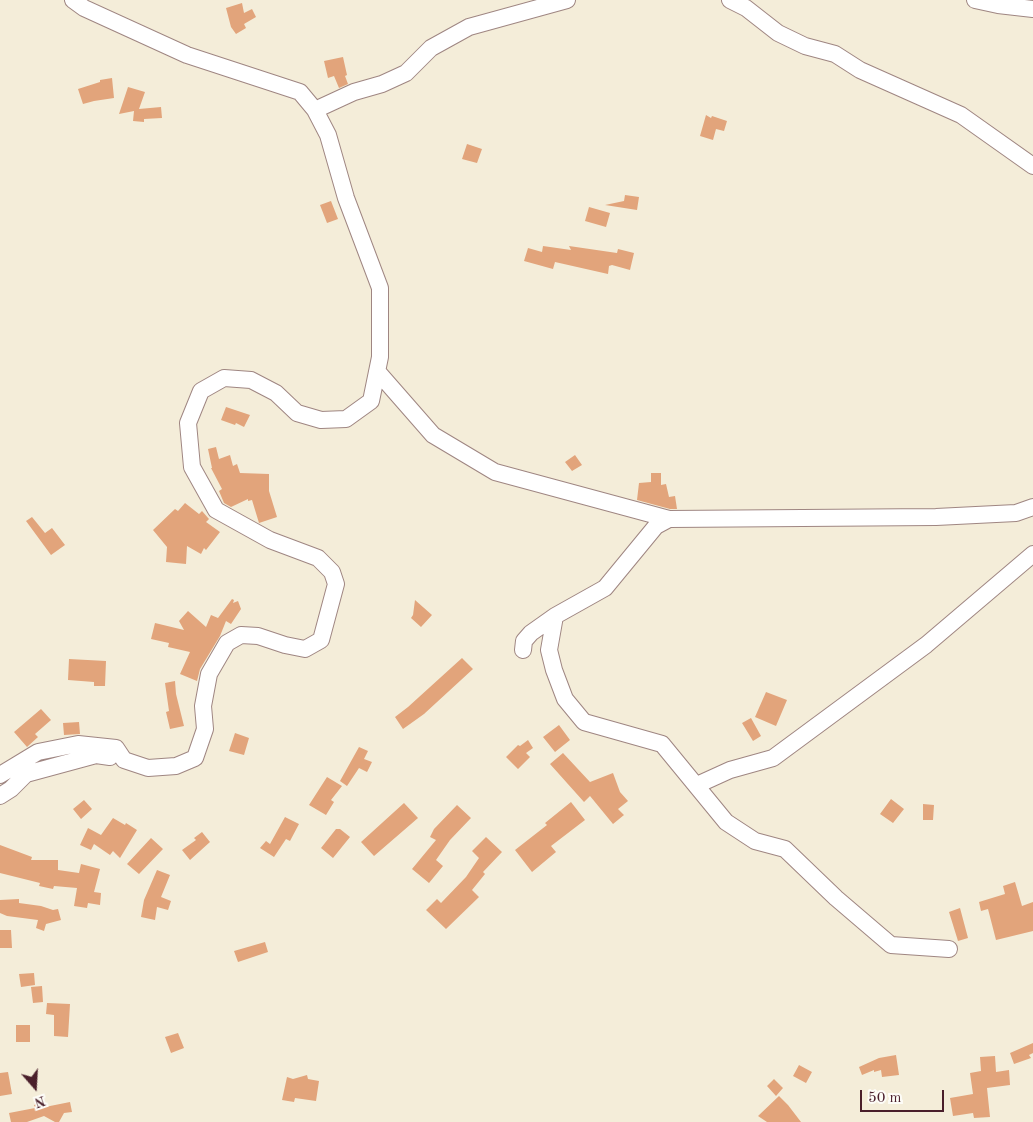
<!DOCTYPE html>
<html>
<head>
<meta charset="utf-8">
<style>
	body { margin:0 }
	#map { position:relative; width:1033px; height:1122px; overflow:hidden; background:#f4edd9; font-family:"Old Standard TT",serif }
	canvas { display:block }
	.north { position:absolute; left:10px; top:1062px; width:50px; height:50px; -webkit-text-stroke:4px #fdfcf7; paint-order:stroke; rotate:161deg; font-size:14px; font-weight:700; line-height:20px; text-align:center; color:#4a1f2b }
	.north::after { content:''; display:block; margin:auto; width:18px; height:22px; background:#4a1f2b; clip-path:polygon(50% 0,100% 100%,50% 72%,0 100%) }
	.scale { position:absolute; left:860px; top:1090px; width:84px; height:22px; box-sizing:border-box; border:2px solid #4a1f2b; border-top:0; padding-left:6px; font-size:15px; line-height:18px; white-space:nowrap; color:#4a1f2b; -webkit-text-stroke:4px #fdfcf7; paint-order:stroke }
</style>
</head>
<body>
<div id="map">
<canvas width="1033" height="1122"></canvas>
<div class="north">N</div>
<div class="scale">50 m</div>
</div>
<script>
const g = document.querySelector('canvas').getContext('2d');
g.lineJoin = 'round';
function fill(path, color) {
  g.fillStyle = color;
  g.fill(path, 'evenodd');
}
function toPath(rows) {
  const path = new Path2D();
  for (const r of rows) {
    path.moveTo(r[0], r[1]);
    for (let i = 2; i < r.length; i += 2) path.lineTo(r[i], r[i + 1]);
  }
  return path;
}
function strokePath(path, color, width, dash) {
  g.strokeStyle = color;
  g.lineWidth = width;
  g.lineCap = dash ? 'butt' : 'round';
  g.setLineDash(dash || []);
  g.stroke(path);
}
fill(toPath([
	[242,3,244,13,252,9,256,17,244,24,246,28,236,34,231,27,226,8],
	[343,57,347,75,345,76,348,84,339,88,334,76,328,78,324,61],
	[112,78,114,98,94,101,83,104,78,89,100,82,100,80],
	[128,87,145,92,139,109,161,107,162,118,144,119,144,122,133,121,134,111,119,114],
	[706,115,711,118,712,116,727,121,724,131,716,129,713,140,700,136],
	[467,144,482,149,477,163,462,159],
	[625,195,639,197,637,210,605,205,624,201],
	[331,201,338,219,327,223,320,205],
	[589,207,610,213,606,227,585,221],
	[543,246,571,250,569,246,617,253,618,249,634,253,630,270,612,265,609,266,608,274,555,262,553,269,524,261,528,248,542,252],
	[226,407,250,415,244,427,236,423,235,425,221,420],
	[216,447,219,459,230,455,233,466,237,464,240,473,269,474,269,491,277,517,259,523,252,500,248,501,248,499,231,507,224,503,219,491,222,489,211,468,212,468,208,449],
	[575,455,582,465,572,471,565,462],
	[651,473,661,473,661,485,666,484,669,497,675,496,677,509,670,509,637,500,639,483,651,482],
	[185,503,199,514,202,511,209,519,206,522,220,532,206,550,204,548,201,554,187,546,186,564,166,562,167,547,153,530,175,509,178,511],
	[32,517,45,533,52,528,65,545,51,555,26,521],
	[232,599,234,600,233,603,238,601,241,609,231,624,226,621,220,636,200,669,197,681,180,674,190,652,168,647,169,643,151,639,155,623,184,630,179,621,188,611,206,627,211,615,218,618],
	[415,600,432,615,421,627,411,618,413,615],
	[462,658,473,669,424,714,403,729,395,717,408,707],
	[69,659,106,661,105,686,94,686,94,682,68,680],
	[175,681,176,694,184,726,170,729,166,712,169,711,165,683],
	[766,692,787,700,776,726,755,717],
	[41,709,51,720,35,734,38,737,27,747,14,732],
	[751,718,761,736,753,741,742,723],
	[79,722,80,734,64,735,63,723],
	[559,725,570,740,555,752,543,737],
	[235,733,249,738,244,755,229,751],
	[528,740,533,748,526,753,530,757,518,769,506,757,518,745,520,746],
	[359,747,368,751,364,759,372,762,367,772,359,768,347,786,340,781],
	[563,753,590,782,613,773,620,792,628,801,618,809,624,815,613,824,590,796,584,802,550,764],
	[327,777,342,786,331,800,334,802,326,815,309,805],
	[891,799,904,809,893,823,880,814],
	[84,800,92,809,81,819,73,809],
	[571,802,585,820,551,846,556,852,532,872,515,850,547,825,545,823],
	[404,803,418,818,374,856,361,842],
	[923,804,934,805,933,820,923,820],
	[457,805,471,818,450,840,436,860,443,866,429,883,412,869,436,840,430,837,434,829],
	[285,817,299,824,290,841,286,839,274,857,260,848,266,841,270,844],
	[113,818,125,825,126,823,137,830,120,858,113,851,110,855,94,844,91,850,80,845,88,828,101,835],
	[336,829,340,829,350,837,333,858,321,848],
	[202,832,210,842,190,860,182,850,196,840,194,838],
	[486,837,502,852,483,872,485,874,472,890,479,897,446,929,426,910,437,899,441,903,466,877,479,858,472,851],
	[151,838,163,849,139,874,127,864],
	[0,845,32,857,31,860,58,860,58,870,79,873,81,864,100,869,94,892,101,893,100,905,88,903,87,908,74,906,77,888,54,886,53,889,39,886,40,883,0,873],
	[157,870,170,875,161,897,171,901,168,910,157,907,155,920,141,917,144,900],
	[1015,882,1022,906,1033,902,1033,931,996,940,988,909,981,911,979,902,1005,894,1003,886],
	[19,899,19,903,41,906,53,910,58,909,61,920,46,924,44,931,36,928,38,920,7,916,0,913,0,900],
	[960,908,968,938,958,941,949,912],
	[0,930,11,930,12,948,0,948],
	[265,942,268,952,238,962,234,951],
	[34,973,35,985,21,987,19,974],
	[42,986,43,1002,33,1003,31,987],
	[47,1003,70,1004,68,1037,54,1036,54,1015,46,1014],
	[16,1025,30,1025,30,1042,16,1042],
	[178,1033,184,1048,171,1053,165,1037],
	[1033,1043,1033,1053,1029,1055,1031,1058,1014,1064,1010,1053],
	[896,1055,899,1075,882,1077,881,1070,874,1072,874,1070,862,1075,859,1067,879,1058],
	[995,1056,996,1072,1009,1070,1010,1085,987,1088,990,1117,974,1118,973,1113,953,1116,950,1098,973,1094,970,1073,981,1071,980,1057],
	[799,1065,812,1072,806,1083,793,1076],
	[8,1072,12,1094,0,1096,0,1073],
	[307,1075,308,1079,319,1081,316,1101,295,1098,294,1102,282,1100,287,1077,293,1079],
	[774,1079,783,1088,776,1096,767,1086],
	[779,1096,788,1105,801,1122,767,1122,758,1116],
	[43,1101,45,1107,70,1102,72,1112,64,1113,59,1122,55,1122,44,1116,27,1122,11,1122,9,1113,35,1108,34,1105]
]), '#e2a47b');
const minor = toPath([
	[730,0,746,8,778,33,805,46,835,54,860,70,961,115,1033,166],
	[975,0,998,5,1033,9],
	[315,110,354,92,382,84,406,73,431,48,469,27,567,0],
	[377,371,433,435,495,472,669,519,936,517,1016,513,1033,507],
	[555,616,549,650,554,670,565,699,584,722,662,744,726,822,755,841,785,849,836,898,891,945,949,949],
	[523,650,524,641,531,633,555,616,605,588,656,526,669,519],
	[0,775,38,752,78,744,116,748,124,760,148,768,176,766,195,758,205,729,203,706,209,674,227,643,241,635,258,636,285,645,305,649,321,640,336,584,332,572,318,558,270,540,216,510,192,467,188,423,201,391,224,378,251,380,276,393,297,413,321,420,346,419,371,401,380,357,380,288,346,198,328,135,315,110,300,92,187,55,84,8,73,0],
	[697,785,730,770,773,758,926,645,1033,554],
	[0,796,11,789,26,774,96,755,110,757]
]);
strokePath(minor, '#9f8682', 18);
strokePath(minor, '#fff', 16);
</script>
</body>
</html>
